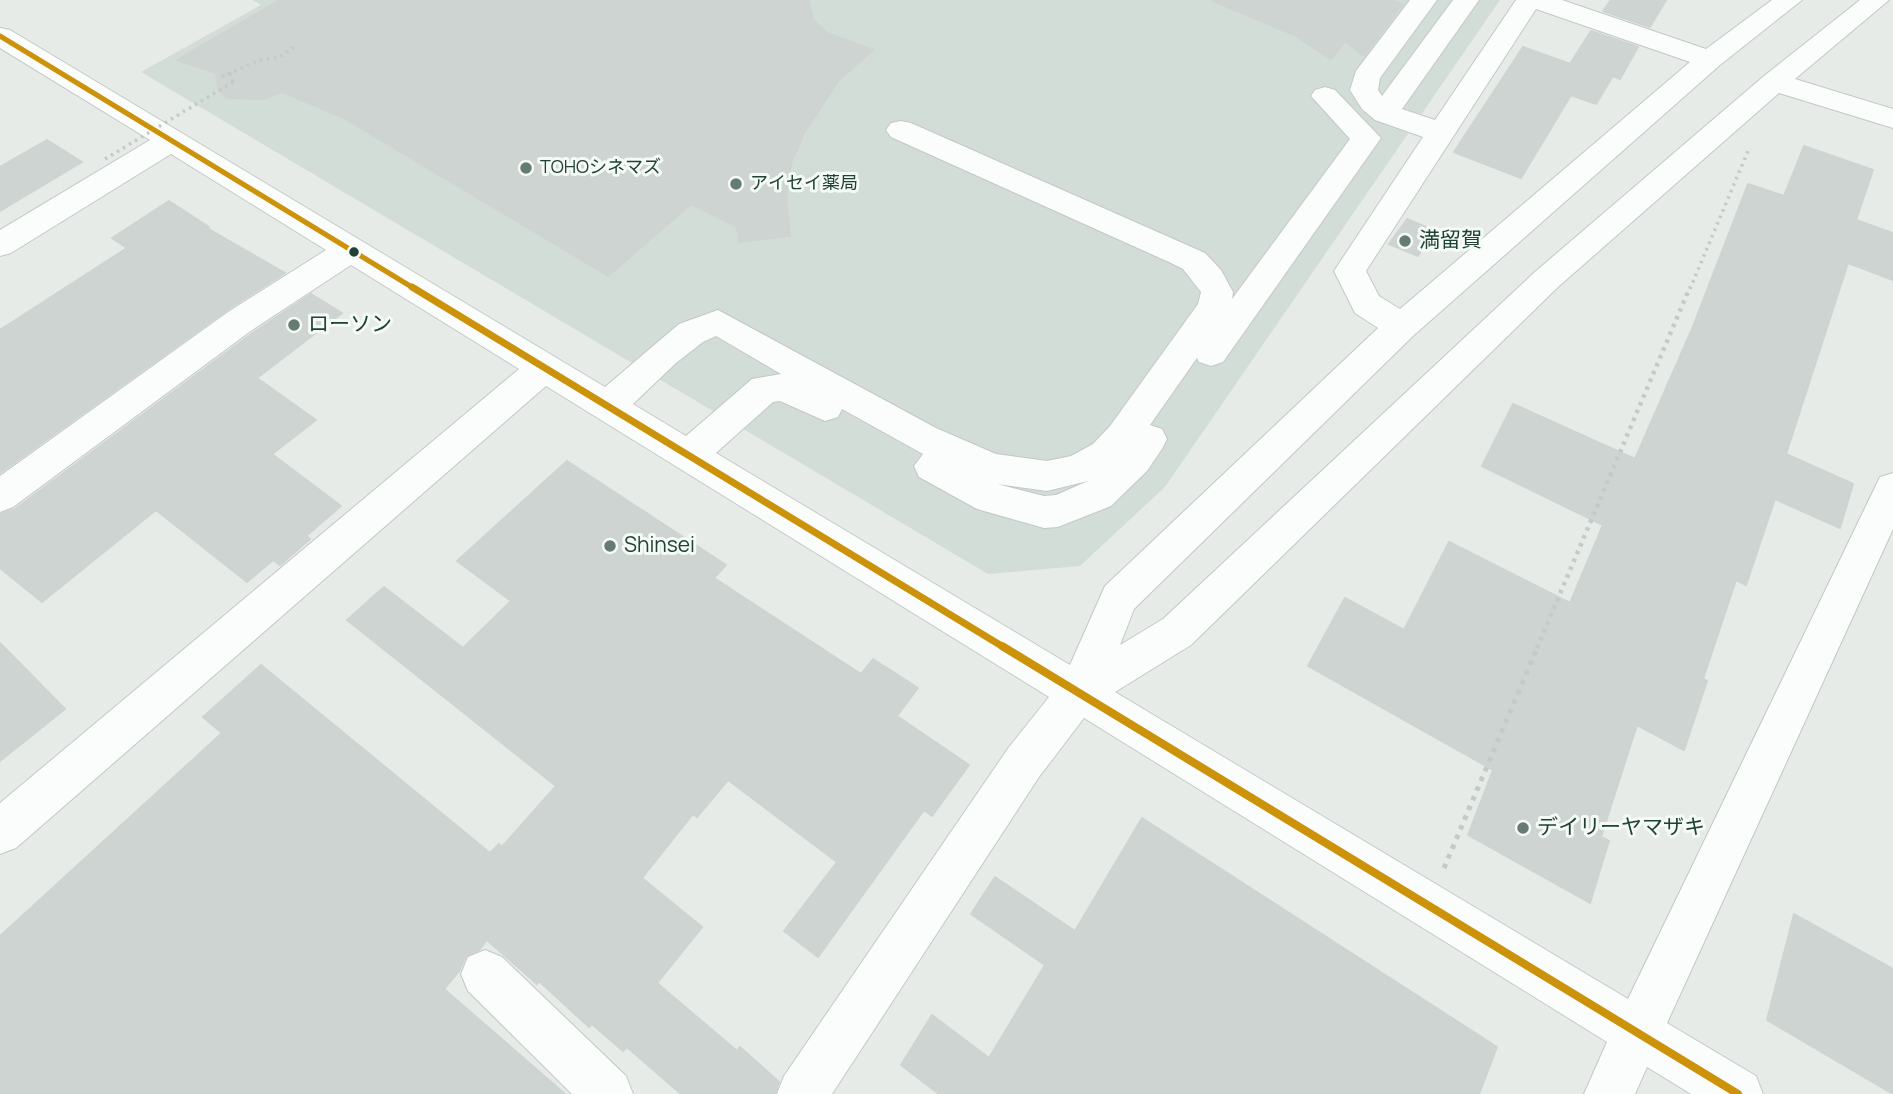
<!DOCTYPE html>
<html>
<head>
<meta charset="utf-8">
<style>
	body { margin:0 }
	canvas { display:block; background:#e6ebe8 }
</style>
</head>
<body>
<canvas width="1893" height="1094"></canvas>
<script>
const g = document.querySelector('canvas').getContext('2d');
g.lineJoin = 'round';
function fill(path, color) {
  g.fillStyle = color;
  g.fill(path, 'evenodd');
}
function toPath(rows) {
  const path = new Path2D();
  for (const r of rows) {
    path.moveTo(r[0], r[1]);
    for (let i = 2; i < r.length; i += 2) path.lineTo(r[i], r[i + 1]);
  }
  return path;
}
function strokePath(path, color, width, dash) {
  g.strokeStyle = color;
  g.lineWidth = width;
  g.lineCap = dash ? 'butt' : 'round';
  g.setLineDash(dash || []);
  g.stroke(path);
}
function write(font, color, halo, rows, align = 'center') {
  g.font = font + ' Manrope,"Noto Sans JP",sans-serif';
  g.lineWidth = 6;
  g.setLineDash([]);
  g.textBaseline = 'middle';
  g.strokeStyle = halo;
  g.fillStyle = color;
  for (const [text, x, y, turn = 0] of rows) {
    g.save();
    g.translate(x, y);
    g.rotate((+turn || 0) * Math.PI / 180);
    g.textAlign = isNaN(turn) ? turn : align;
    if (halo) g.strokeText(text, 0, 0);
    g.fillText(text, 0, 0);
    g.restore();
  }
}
fill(toPath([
	[252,0,1500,0,1165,487,1080,566,988,574,141,72,261,5]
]), '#d3ddd7');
const building = toPath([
	[280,0,809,0,813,20,827,33,873,50,839,80,804,133,791,163,786,198,790,236,739,242,737,227,691,204,608,276,342,117,282,92,263,99,227,98,219,91,216,73,177,60,280,0],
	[1211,0,1391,0,1403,4,1364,56,1345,41,1331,59,1294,35,1211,0],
	[1611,0,1666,0,1650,27,1603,11,1611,0],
	[1591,31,1638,47,1620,79,1613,76,1596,104,1571,95,1521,178,1454,152,1523,47,1570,64,1591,31],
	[47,140,82,162,0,211,0,167,47,140],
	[1804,146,1873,170,1856,220,1893,233,1893,280,1848,263,1786,454,1853,484,1840,528,1775,499,1746,585,1736,580,1703,679,1707,681,1684,750,1637,725,1601,837,1609,841,1590,903,1468,835,1493,770,1308,666,1345,598,1404,630,1449,542,1570,603,1603,525,1482,466,1513,404,1635,459,1692,329,1748,184,1784,196,1804,146],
	[169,201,209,227,207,228,285,273,227,310,0,473,0,330,127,248,112,238,169,201],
	[1407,219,1435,231,1418,256,1389,244,1407,219],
	[311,294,342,313,257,378,316,420,272,454,341,506,306,536,310,539,280,565,273,560,247,582,156,510,42,602,0,568,0,514,15,509,254,332,311,294],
	[567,461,726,565,714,578,861,674,873,659,918,688,897,716,969,765,932,816,924,810,818,957,784,931,837,862,728,780,697,817,693,814,642,878,702,927,657,983,737,1051,740,1047,779,1082,775,1094,681,1094,627,1047,623,1051,592,1024,589,1027,539,981,537,984,487,940,479,950,466,956,459,971,444,989,565,1094,0,1094,0,936,222,733,203,717,261,665,490,853,499,844,502,847,556,786,347,620,384,587,463,648,511,601,457,561,567,461],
	[0,643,65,709,0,761,0,643],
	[1142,818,1497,1047,1479,1094,939,1094,901,1065,932,1015,989,1058,1045,965,971,914,995,877,1075,931,1142,818],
	[1794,914,1893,969,1893,1094,1767,1020,1794,914]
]);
fill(building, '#ced4d1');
strokePath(building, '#ced4d1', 2);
const minor = toPath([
	[1410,0,1437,0,1380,78,1378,90,1382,96,1453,0,1479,0,1402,109,1435,120,1516,0,1562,0,1706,49,1772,0,1802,0,1720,65,1413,336,1134,609,1120,645,1163,619,1536,271,1764,76,1860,0,1889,0,1795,79,1893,109,1893,128,1779,93,1558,287,1191,645,1115,692,1628,999,1880,477,1893,473,1893,529,1667,1023,1756,1076,1763,1094,1691,1094,1647,1067,1635,1094,1584,1094,1607,1042,1084,718,1039,777,832,1094,777,1094,784,1076,1009,747,1049,697,546,386,16,848,0,854,0,803,519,369,351,265,252,330,13,507,0,512,0,476,228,312,326,250,171,154,11,253,0,256,0,230,150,140,0,48,0,28,10,30,605,387,679,324,718,310,936,428,996,454,1047,461,1071,456,1093,444,1110,426,1198,304,1201,292,1183,269,1171,263,891,137,886,130,891,123,901,121,911,123,1205,253,1221,270,1233,292,1232,299,1350,139,1311,96,1315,90,1325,87,1335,90,1381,138,1223,362,1211,366,1199,362,1197,358,1150,425,1162,429,1167,439,1162,449,1147,471,1111,506,1058,527,1044,528,977,509,919,477,914,466,923,454,842,409,838,417,825,421,780,401,773,402,716,453,1070,665,1105,586,1378,328,1355,313,1334,271,1423,137,1375,120,1362,109,1350,90,1356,71,1410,0],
	[1536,9,1690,62,1400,309,1379,296,1366,271,1536,9],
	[716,336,781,374,752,379,686,436,633,404,676,363,703,342,716,336],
	[1088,481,1056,495,1044,496,997,484,1047,491,1088,481],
	[485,950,502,957,626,1076,633,1094,572,1094,468,991,461,974,468,957,485,950]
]);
strokePath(minor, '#c3c8c5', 2);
strokePath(toPath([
	[233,82,230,74,223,76,260,60,280,57,295,46],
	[1690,289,1748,151,1746,149]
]), '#c2cbc6', 3.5, [2.5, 4.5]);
strokePath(toPath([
	[1537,648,1690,287]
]), '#c2cbc6', 4.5, [3.5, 5]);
strokePath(toPath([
	[1444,868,1538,646]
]), '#c2cbc6', 5, [4.5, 6]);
fill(minor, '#fbfcfc');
strokePath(toPath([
	[105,159,233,82]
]), '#c2cbc6', 3.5, [2.5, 4.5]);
strokePath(toPath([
	[0,36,415,289]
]), '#cc920a', 5);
strokePath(toPath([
	[412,287,1005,648]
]), '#cc920a', 7);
strokePath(toPath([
	[1002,646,1738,1094]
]), '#cc920a', 8);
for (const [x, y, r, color] of [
	[526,168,7,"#667c72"],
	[736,184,7,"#667c72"],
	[1405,241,7,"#667c72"],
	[354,252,6,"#214133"],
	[294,325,7,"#667c72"],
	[610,546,7,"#667c72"],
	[1523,828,7,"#667c72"]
]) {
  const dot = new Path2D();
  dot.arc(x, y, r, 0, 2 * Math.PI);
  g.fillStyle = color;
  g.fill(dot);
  strokePath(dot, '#f4faf6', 2.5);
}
write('18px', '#214133', '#f4faf6', [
	["TOHOシネマズ",540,168],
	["アイセイ薬局",750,184]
], 'left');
write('21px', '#214133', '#f4faf6', [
	["満留賀",1419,241],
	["ローソン",308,325],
	["Shinsei",624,546],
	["デイリーヤマザキ",1537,828]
], 'left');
</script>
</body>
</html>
